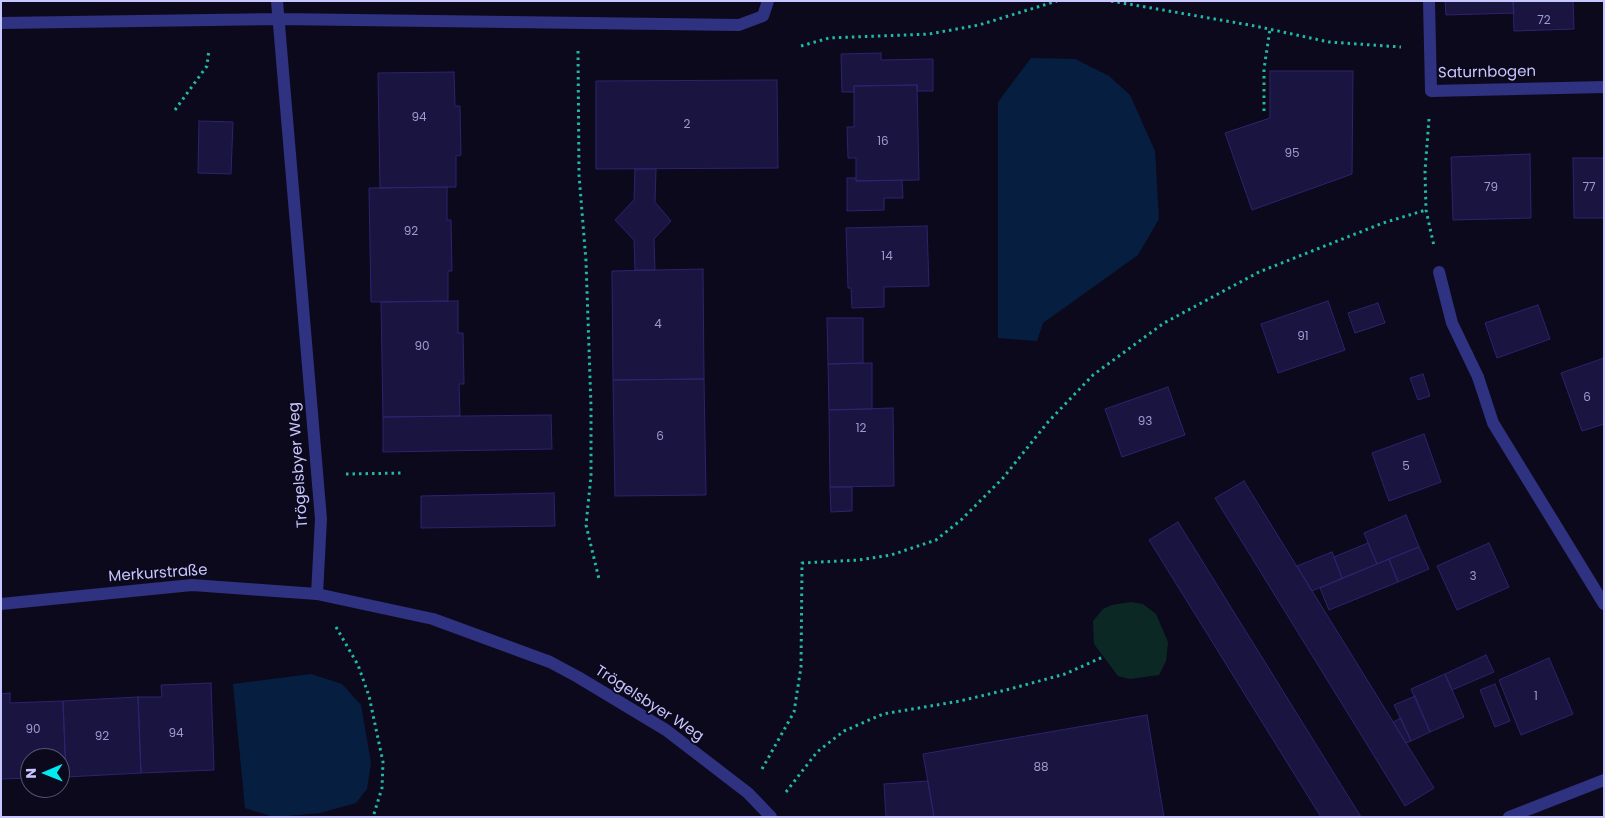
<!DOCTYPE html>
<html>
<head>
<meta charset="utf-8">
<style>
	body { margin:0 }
	#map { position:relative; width:1605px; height:818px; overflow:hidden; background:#0c091d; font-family:Poppins,sans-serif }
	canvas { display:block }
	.frame { position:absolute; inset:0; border:2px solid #c8c6ff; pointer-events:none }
	.north { position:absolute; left:20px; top:748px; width:50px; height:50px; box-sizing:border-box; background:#0c091d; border:1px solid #575577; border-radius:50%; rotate:269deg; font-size:14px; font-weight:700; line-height:20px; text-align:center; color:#c8c6ff }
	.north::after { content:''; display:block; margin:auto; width:18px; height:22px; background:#00eaf1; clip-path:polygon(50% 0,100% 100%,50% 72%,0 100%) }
</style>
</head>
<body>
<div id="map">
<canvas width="1605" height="818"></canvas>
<div class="frame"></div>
<div class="north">N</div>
</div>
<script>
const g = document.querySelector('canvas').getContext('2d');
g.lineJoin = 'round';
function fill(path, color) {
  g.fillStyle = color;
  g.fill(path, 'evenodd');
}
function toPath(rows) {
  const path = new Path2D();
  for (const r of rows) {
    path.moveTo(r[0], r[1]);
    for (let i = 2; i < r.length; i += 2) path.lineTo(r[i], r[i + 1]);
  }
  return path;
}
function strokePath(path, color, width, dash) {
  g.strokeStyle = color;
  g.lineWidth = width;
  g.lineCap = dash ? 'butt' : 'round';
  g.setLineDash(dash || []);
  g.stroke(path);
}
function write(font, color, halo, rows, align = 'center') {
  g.font = font + ' Poppins,sans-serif';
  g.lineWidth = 4;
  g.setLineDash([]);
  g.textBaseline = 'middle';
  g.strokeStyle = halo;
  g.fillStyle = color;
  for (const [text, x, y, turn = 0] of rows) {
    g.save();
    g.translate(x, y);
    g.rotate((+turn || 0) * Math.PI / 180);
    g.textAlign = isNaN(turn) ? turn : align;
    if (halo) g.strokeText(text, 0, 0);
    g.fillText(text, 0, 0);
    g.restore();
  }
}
fill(toPath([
	[1131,602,1143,604,1156,614,1168,642,1166,661,1159,675,1130,679,1118,676,1094,644,1093,621,1103,609,1112,605]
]), '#0c2825');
fill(toPath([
	[1031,58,1075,59,1109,76,1130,95,1155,151,1159,219,1138,255,1043,323,1037,341,998,338,998,102],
	[311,674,342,684,361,705,371,763,367,789,356,803,320,813,274,817,245,808,233,684]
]), '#061f40');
const building = toPath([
	[1445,1,1513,1,1514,13,1446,15,1445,1],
	[1513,1,1573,1,1574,29,1514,31,1513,1],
	[881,53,881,60,933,59,933,91,917,91,917,85,854,86,854,92,842,92,841,54,881,53],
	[1270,71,1353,71,1352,174,1252,210,1225,133,1270,118,1270,71],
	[454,72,455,106,460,106,461,155,456,156,456,187,380,188,378,73,454,72],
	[777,80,778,168,596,169,596,81,777,80],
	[917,85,919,180,856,181,856,158,848,158,847,127,854,127,854,86,917,85],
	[199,121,233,122,231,174,198,173,199,121],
	[1530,154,1531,218,1453,220,1451,157,1530,154],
	[1573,158,1604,158,1604,218,1574,218,1573,158],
	[635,169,656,169,655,202,671,221,654,239,655,270,635,270,634,240,615,220,634,200,635,169],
	[847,178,856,178,856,181,902,180,903,198,884,198,884,210,847,211,847,178],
	[447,187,447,220,451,220,452,271,448,271,448,301,371,302,369,188,447,187],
	[927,226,929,286,884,287,884,307,852,308,851,288,848,288,846,228,927,226],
	[703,269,704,379,613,380,612,271,703,269],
	[458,301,458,333,463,333,464,384,459,384,460,416,383,417,381,302,458,301],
	[1328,301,1345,350,1278,373,1261,324,1328,301],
	[1378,303,1385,323,1355,333,1348,313,1378,303],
	[1538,305,1550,339,1497,358,1485,323,1538,305],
	[827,318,863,318,863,363,828,364,827,318],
	[1604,358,1604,424,1582,431,1561,373,1604,358],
	[872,363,872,409,829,410,828,364,872,363],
	[1423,374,1430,396,1418,400,1410,378,1423,374],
	[704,379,706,495,615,496,613,380,704,379],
	[1168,387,1185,435,1122,457,1105,409,1168,387],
	[893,408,894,486,830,487,829,410,893,408],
	[551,415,552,449,383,452,383,417,551,415],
	[1424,434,1441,482,1389,501,1372,453,1424,434],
	[1244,481,1434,788,1405,806,1215,498,1244,481],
	[830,487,852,487,852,511,831,512,830,487],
	[554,493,555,526,421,528,421,496,554,493],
	[1406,515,1419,547,1377,564,1364,533,1406,515],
	[1178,522,1361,817,1321,817,1149,540,1178,522],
	[1368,543,1377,564,1342,578,1334,557,1368,543],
	[1489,543,1509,587,1457,610,1437,566,1489,543],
	[1419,547,1429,569,1398,582,1389,559,1419,547],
	[1332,552,1342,578,1312,591,1297,566,1332,552],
	[1389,559,1398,582,1329,610,1320,588,1389,559],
	[1486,655,1494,672,1452,690,1445,674,1486,655],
	[1549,658,1573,714,1521,735,1499,680,1549,658],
	[1445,674,1464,717,1430,732,1411,689,1445,674],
	[211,683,214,770,141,773,138,697,162,697,161,685,211,683],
	[1495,684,1510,721,1495,727,1480,690,1495,684],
	[10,693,10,703,63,701,66,777,60,777,60,758,30,758,30,778,1,779,1,694,10,693],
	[1415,696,1430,732,1411,741,1394,705,1415,696],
	[138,697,141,773,66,777,63,701,138,697],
	[1147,715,1164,817,934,817,923,754,1147,715],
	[1401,718,1411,741,1406,743,1393,722,1401,718],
	[928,781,934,817,886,817,884,784,928,781]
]);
fill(building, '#1a1440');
strokePath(building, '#2d236f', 1);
strokePath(toPath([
	[1111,1,1255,26,1329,42,1401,47],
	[801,46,829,38,929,34,979,25,1057,1],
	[578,51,579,175,586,261,591,407,591,476,586,525,599,579],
	[175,110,207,66,209,49],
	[1264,111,1264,69,1270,29],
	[1429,119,1425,171,1426,210,1434,246],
	[346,474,403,473],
	[336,627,358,665,369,696,383,762,382,788,373,817],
	[762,769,794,712,801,667,802,563,859,560,891,555,936,540,961,520,1003,478,1048,422,1093,375,1164,323,1259,272,1383,223,1426,210],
	[786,792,817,752,844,731,883,714,960,701,1010,689,1065,674,1103,657]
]), '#21b8a4', 3, [2.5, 4]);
strokePath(toPath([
	[1439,272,1452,323,1478,377]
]), '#2f3281', 12);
strokePath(toPath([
	[277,1,321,519,317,594],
	[1429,1,1431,91,1604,87],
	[1,23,279,19,739,25,763,16,768,1],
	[1478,377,1493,423,1604,604],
	[1509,817,1604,780]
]), '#2f3281', 12);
strokePath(toPath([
	[1,604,192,585,317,594,433,619,550,662,578,677,666,730,748,793,771,817]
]), '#2f3281', 12);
write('12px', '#9c9acf', null, [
	["72",1544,21],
	["94",419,118],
	["2",687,125],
	["16",883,142],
	["95",1292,154],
	["79",1491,188],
	["77",1589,188],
	["92",411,232],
	["14",887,257],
	["4",658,325],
	["91",1303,337],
	["90",422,347],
	["6",1587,398],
	["93",1145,422],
	["12",861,429],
	["6",660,437],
	["5",1406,467],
	["3",1473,577],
	["1",1536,697],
	["90",33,730],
	["94",176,734],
	["92",102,737],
	["88",1041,768]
]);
write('15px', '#c8c6ff', '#0c091d', [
	["Saturnbogen",1487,73,-1],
	["Trögelsbyer Weg",299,465,-94],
	["Merkurstraße",158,574,-4],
	["Trögelsbyer Weg",649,704,33]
]);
</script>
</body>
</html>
